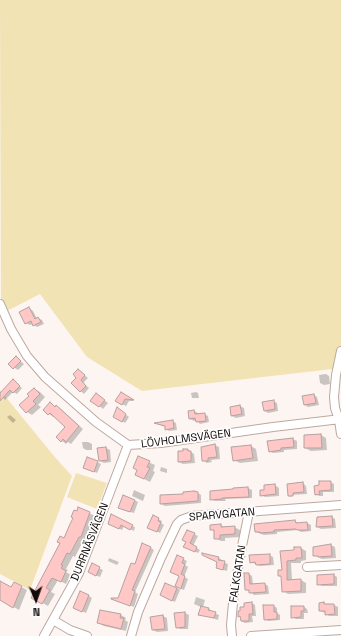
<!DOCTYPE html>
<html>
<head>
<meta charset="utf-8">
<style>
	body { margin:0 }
	#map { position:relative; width:341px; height:636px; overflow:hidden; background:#fdf5f2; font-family:"Space Grotesk",sans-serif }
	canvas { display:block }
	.north { position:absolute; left:16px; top:580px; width:40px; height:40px; -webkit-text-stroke:3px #fff; paint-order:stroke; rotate:178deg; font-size:11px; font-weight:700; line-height:16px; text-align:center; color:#100a08 }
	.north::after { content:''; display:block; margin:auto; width:14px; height:18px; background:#100a08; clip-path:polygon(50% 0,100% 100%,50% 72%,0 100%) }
</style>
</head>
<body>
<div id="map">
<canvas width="341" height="636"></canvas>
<div class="north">N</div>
</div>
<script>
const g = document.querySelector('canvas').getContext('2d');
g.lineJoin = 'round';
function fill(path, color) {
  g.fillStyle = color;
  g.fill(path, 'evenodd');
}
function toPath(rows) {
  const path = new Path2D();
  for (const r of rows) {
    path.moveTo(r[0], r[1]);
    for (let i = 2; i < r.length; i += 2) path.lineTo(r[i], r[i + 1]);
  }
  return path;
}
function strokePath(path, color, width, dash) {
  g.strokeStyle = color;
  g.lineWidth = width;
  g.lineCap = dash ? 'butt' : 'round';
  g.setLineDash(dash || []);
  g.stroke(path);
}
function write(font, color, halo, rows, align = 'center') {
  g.font = font + ' "Space Grotesk",sans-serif';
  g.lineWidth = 3.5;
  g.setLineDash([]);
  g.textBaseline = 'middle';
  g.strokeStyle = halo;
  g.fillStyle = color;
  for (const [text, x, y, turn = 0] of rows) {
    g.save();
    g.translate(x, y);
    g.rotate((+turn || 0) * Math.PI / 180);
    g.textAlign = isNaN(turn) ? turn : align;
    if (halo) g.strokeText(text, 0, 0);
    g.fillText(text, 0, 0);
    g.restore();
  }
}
fill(toPath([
	[0,0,341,0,341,368,142,391,87,357,40,294,1,314],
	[0,390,54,456,72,476,30,590,0,574],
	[76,473,107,483,97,509,67,497]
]), '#f2e3b5');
fill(toPath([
	[29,308,33,311,37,319,38,318,42,320,44,324,37,327,33,324,30,325,26,323],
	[16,357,24,364,18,370,9,364],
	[78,370,88,378,83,383,89,388,84,394,72,383,78,378],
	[326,374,329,376,330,384,324,385,320,383,319,375],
	[14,381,22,388,17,394,13,392,5,400,0,394],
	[35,389,40,392,45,397,38,405,41,407,32,415,27,412,30,396],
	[196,392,198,393,199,398,192,398,191,393],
	[121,393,134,401,129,401,126,406,122,404],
	[314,395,317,397,319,405,308,407,305,405],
	[100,397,108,403,103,409,92,400],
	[273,401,277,403,278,411,268,413,265,411],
	[50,404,61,409,83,429,71,444,68,442,66,444,57,437,66,427,55,416,53,417,44,410],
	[240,406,244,408,245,416,236,418,232,416],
	[117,408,129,417,125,423,114,416],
	[194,411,198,413,198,415,204,414,208,416,209,422,200,424,196,420,194,421,190,419,189,412],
	[10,415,16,420,13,423,7,417],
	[172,421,176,423,177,430,169,431,166,429,166,427,157,424],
	[321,435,326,438,327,450,311,451,305,448],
	[293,439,297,441,297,449,284,450,284,452,273,453,270,451,268,441],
	[82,442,88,442,92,444,92,450,86,450,83,448],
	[215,445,219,447,220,459,211,460,212,462,207,463,203,460,202,448],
	[251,446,256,449,258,461,240,463,234,460],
	[106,448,110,450,111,462,104,463,100,461,98,449],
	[188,450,194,454,195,463,183,464,179,462,179,452],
	[139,458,155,465,153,471,155,472,150,482,136,475,138,470],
	[97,462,101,464,97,473,88,469],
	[161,467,167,469,167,473,160,471],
	[330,482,334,484,334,492,323,492,323,496,319,496,315,494,320,486],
	[303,483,306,486,307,494,291,495,291,497,289,496],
	[275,485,279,488,279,496,265,497,261,495,265,491],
	[248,488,252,490,252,498,225,499,226,501,215,501,211,499,234,490],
	[134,490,145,495,143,501,132,496],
	[198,493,201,495,201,503,165,506,161,504],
	[134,500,138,502,134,513,123,510],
	[79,508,95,516,86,540,84,539,75,557,73,556,66,569,68,570,66,572,71,575,66,584,58,580,51,592,55,594,48,606,32,597,64,539],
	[154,517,162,521,161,523,164,525,160,533,152,529],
	[332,517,335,519,336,528,321,529,317,527],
	[295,521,299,524,307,523,311,525,311,531,301,532,298,530,277,532,277,534,264,535,256,532,255,525],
	[109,524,132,526,135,527,134,531,124,526,122,530],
	[221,525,225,528,234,527,240,530,240,537,225,538,225,541,221,541,215,538,215,532,211,529],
	[188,531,198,536,193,546,200,550,198,553,188,548,187,542],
	[331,545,335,547,336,558,322,559,314,555,314,548],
	[151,548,154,550,135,592,138,594,134,607,113,599,119,599,135,565],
	[301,548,306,551,306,560,301,561,301,563,291,563,292,580,301,580,306,583,306,593,288,594,283,591,282,577,279,575,283,571,281,551,295,551],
	[269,555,273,557,274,565,260,566,251,562],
	[177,556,187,561,185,565,188,567,184,577,188,579,184,590,179,588,180,576],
	[206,557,219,558,222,560,222,562,228,564,227,571,217,568,218,562],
	[109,558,119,562,117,565,108,561],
	[92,565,103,570,100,577,93,574],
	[249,574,252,576,253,585,265,584,268,586,269,594,254,595,246,589],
	[334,575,337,577,337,586,322,586,318,584],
	[0,582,12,588,14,583,27,590,19,610,0,599],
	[177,588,180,590,175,602,164,597],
	[89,596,92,598,86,613,77,609],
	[196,597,205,600,203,607,209,609,212,611,212,612,219,615,218,620,200,614,201,607,194,604],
	[252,603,255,605,256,616,252,616,253,622,245,623,241,621,241,617,239,616],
	[324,603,327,605,334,605,338,607,338,616,329,616,326,614,326,613,320,611,320,604],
	[274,606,277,608,277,613,280,615,280,620,268,621,265,619],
	[304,607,307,609,308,613,304,613,304,619,296,619,292,617],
	[101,611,121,615,126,618,125,620,128,622,126,631,104,626,99,623],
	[185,613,189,615,188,629,180,629,176,627,175,614],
	[163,616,167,618,168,631,157,632,153,630]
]), '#0003');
const building = toPath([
	[29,307,35,319,38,317,41,322,33,326,31,321,25,324,19,312,29,307],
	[16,356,21,361,13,369,8,364,16,356],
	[78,369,85,375,81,380,86,386,80,392,71,383,76,378,73,374,78,369],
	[13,379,20,386,13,393,10,390,0,401,0,393,13,379],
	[34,388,40,394,33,401,36,404,26,413,19,405,29,396,27,394,34,388],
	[121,392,134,400,125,399,122,405,115,401,121,392],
	[96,393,105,400,99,407,90,401,96,393],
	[314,394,316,403,304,405,302,396,314,394],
	[274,400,275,409,264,411,262,402,274,400],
	[50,402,55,407,56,405,79,426,66,442,63,439,61,442,56,437,65,427,50,413,48,415,43,410,50,402],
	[240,405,242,414,231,416,230,407,240,405],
	[117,407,126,414,122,422,113,417,117,407],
	[194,410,195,414,205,413,206,421,196,422,195,418,189,419,188,411,194,410],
	[173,420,174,428,165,430,165,426,154,423,173,420],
	[321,434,322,448,304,448,304,435,321,434],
	[293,438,294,447,281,448,281,450,269,452,267,441,293,438],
	[215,444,217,457,208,458,208,461,202,461,201,447,215,444],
	[251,445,253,458,233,461,231,447,251,445],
	[106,447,108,460,99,461,97,448,106,447],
	[183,449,188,449,188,451,191,451,191,461,178,462,178,451,183,451,183,449],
	[138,456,150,461,147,467,150,468,144,479,135,475,137,470,133,468,138,456],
	[87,457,98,461,94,472,83,468,87,457],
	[319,481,331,481,331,490,319,491,320,494,315,495,314,486,319,485,319,481],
	[303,482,304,492,293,493,293,496,288,496,287,484,303,482],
	[275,484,276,494,260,496,260,490,264,490,264,485,275,484],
	[248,487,249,497,222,498,222,499,210,500,210,491,233,489,233,488,248,487],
	[194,491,198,492,198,501,160,504,160,495,183,494,183,492,194,491],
	[123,495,135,500,130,512,118,508,123,495],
	[78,507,90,512,81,537,79,537,70,554,67,553,61,565,63,566,61,568,66,571,61,582,52,578,46,588,50,590,42,604,31,598,60,543,57,542,60,536,64,538,70,524,73,518,71,517,74,510,77,511,78,507],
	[111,514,133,525,130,530,121,525,119,529,108,524,111,514],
	[153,515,159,518,158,521,161,522,157,532,147,528,153,515],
	[332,516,333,526,316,527,317,517,332,516],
	[295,520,296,523,307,522,308,530,297,530,296,529,274,530,274,532,260,533,260,532,255,532,254,524,295,520],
	[221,524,221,527,235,526,235,534,220,535,220,539,214,539,214,530,210,530,210,525,221,524],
	[187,530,195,533,190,543,197,547,195,552,183,547,186,542,182,540,187,530],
	[142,543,151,547,132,590,135,591,130,606,111,599,111,598,118,598,131,563,135,564,142,543],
	[331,544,332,556,318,557,318,556,313,556,313,547,331,544],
	[294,547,301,547,302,558,296,558,296,560,287,561,287,580,301,579,301,591,282,592,281,576,278,576,278,570,282,570,280,551,294,550,294,547],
	[202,553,219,557,218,560,225,561,223,570,216,568,217,566,216,565,217,562,202,555,202,553],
	[270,554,270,564,256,565,255,562,250,563,249,555,270,554],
	[177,555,184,558,182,563,185,564,181,574,185,576,181,589,175,586,179,576,170,572,177,555],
	[92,563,100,567,96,576,88,572,92,563],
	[244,573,249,573,250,584,265,583,266,592,249,593,249,590,245,590,244,573],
	[334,574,334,584,317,585,317,575,334,574],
	[0,581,11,587,14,582,22,586,13,608,0,600,0,581],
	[165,583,177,588,172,601,160,595,165,583],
	[80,591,89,595,82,612,73,608,80,591],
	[252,602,253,614,249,614,249,621,241,621,240,616,238,617,238,611,240,611,240,607,244,607,244,603,252,602],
	[324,602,324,604,334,604,335,614,325,615,325,611,319,611,319,603,324,602],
	[263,605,274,605,274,612,277,612,277,619,264,620,263,605],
	[201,606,209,608,208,610,216,612,214,618,198,615,201,606],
	[291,606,304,606,304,611,301,611,301,617,291,618,291,606],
	[100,610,121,614,120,618,124,618,121,629,97,623,100,610],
	[185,612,185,627,176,628,174,613,185,612],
	[163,615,165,629,152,630,150,617,163,615]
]);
fill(building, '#ffc7c6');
strokePath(building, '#b6a1a0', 1);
const street = toPath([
	[0,304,11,329,27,356,45,377,96,422,128,445,161,443,273,427,341,419],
	[341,351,336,375,334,397,335,408,339,420,341,434],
	[307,567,341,565],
	[53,620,70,630,87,636],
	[44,636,79,573,128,445],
	[131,636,138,612,161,558,177,524,181,520,192,516,341,505],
	[232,636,231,625,234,592,242,546,249,512],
	[251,636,341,630]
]);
strokePath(street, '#bca9a1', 10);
strokePath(street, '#fff', 8);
write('11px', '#100a08', '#fff', [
	["LÖVHOLMSVÄGEN",186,439,-7],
	["SPARVGATAN",222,515,-5],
	["DURRNÄSVÄGEN",90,542,-68],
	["FALKGATAN",238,574,-81]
]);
</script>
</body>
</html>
